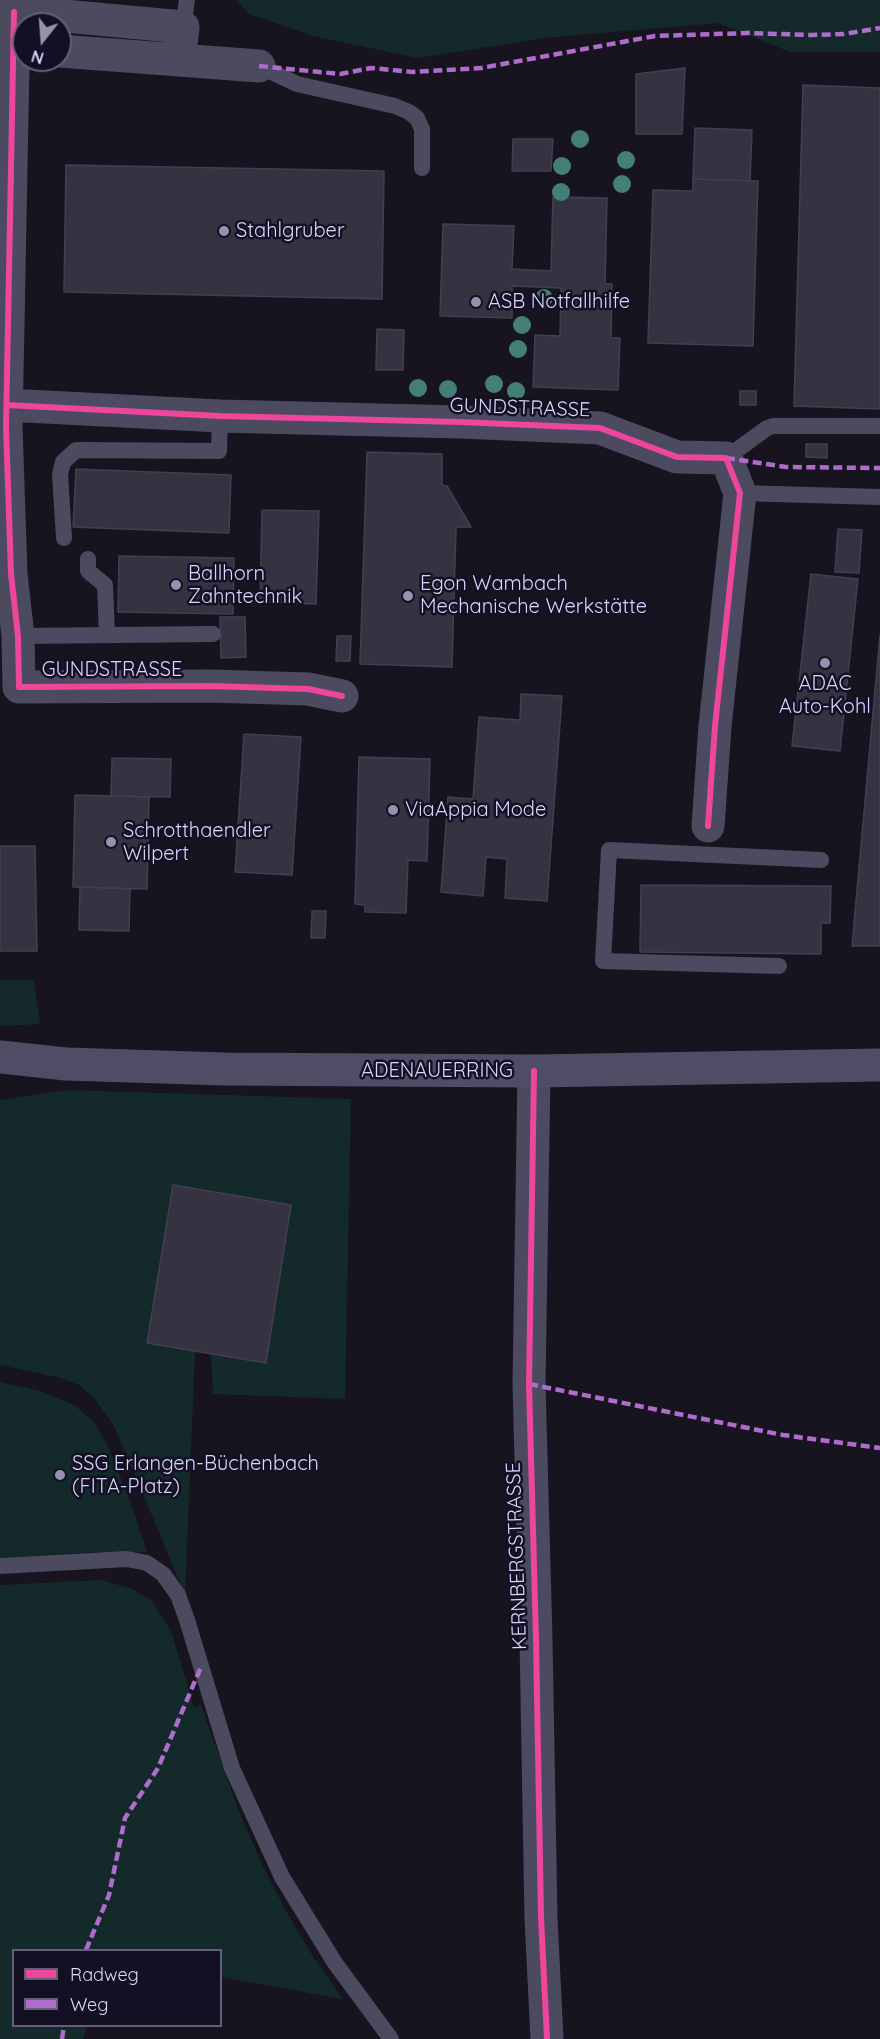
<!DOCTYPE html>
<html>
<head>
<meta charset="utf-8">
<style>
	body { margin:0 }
	#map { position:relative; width:880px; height:2039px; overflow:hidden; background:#17141f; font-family:Quicksand,sans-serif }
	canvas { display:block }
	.legend { position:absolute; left:12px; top:1949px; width:210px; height:78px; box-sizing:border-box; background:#141023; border:2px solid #635f7a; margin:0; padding:8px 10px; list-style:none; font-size:18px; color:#dad5fc }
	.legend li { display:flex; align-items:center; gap:12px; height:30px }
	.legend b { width:30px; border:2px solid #635f7a }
	.north { position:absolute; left:12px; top:12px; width:60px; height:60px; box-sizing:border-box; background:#141023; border:2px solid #635f7a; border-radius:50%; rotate:197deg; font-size:16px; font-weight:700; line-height:24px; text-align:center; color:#dad5fc }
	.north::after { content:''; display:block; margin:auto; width:21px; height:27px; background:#9691af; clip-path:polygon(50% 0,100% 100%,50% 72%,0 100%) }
</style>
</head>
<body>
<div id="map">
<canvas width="880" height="2039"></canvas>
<ul class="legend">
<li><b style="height:8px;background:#ed469a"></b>Radweg</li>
<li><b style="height:8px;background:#b06ccc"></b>Weg</li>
</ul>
<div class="north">N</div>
</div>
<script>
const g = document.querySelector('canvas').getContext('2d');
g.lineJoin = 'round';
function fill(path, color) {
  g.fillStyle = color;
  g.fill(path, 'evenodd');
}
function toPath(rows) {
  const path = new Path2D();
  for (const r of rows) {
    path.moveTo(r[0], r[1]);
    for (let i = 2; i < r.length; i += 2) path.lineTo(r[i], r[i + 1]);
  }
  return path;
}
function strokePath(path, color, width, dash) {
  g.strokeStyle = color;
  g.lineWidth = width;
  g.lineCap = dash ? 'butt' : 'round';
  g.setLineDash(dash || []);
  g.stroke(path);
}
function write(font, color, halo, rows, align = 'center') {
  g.font = font + ' Quicksand,sans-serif';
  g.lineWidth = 5;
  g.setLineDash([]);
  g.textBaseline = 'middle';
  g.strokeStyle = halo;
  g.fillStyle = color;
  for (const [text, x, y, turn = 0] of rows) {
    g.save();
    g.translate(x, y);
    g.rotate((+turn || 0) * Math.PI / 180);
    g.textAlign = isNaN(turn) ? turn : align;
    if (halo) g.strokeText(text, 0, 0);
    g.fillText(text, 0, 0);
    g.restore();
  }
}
fill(toPath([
	[236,0,880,0,880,52,790,52,718,23,544,38,418,58,313,36,249,14],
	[0,980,34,980,40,1024,0,1026],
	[68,1090,351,1099,345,1399,213,1394,211,1354,266,1363,291,1205,173,1186,147,1343,195,1351,185,1594,114,1426,95,1399,79,1385,61,1378,0,1365,0,1100],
	[0,1382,41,1391,74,1405,94,1422,109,1448,130,1501,147,1552,93,1552,0,1558],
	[100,1580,130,1588,152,1601,171,1631,194,1707,201,1705,239,1812,263,1866,285,1909,310,1952,343,1999,221,1977,220,1950,14,1950,14,2026,87,2026,83,2039,0,2039,0,1585]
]), '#14292a');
const building = toPath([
	[685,68,682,134,636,134,636,74,685,68],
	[803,85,880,88,880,409,794,406,803,85],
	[695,128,752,130,750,181,693,179,695,128],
	[513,139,553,139,551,171,512,171,513,139],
	[66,165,384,171,382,299,64,292,66,165],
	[693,179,758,181,753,346,648,343,653,190,693,191,693,179],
	[553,197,607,198,605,284,612,284,611,338,620,338,618,390,533,387,535,335,560,336,561,288,512,286,512,318,440,316,443,224,514,226,512,269,551,271,553,197],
	[377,329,404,330,403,370,376,370,377,329],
	[740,391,756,391,756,405,740,405,740,391],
	[806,444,827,444,827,458,806,457,806,444],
	[367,452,442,454,442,485,447,486,471,527,456,527,452,667,360,664,367,452],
	[76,469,231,475,229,533,73,527,76,469],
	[262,510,319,511,316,604,260,602,262,510],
	[838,529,862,530,859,573,835,572,838,529],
	[119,556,234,558,233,614,118,612,119,556],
	[811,574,858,579,840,751,792,746,811,574],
	[220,617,245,617,246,657,221,658,220,617],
	[880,635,880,946,852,946,880,635],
	[337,636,351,636,350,661,336,661,337,636],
	[521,694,562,696,547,901,505,898,507,859,486,857,483,896,441,892,448,797,473,799,479,717,520,720,521,694],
	[244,734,301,737,292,875,235,872,244,734],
	[359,757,430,759,427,861,408,860,406,913,365,912,365,905,355,904,359,757],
	[112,758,171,759,170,797,111,796,112,758],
	[75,795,149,797,147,889,73,887,75,795],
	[0,846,35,846,37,951,0,951,0,846],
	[641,885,831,886,830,923,821,923,821,954,640,952,641,885],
	[80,887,130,889,129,931,79,930,80,887],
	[312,911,326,911,325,938,311,938,312,911],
	[173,1185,291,1205,266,1363,147,1343,173,1185]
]);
fill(building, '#353241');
strokePath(building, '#433f52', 1.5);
strokePath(toPath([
	[183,27,187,0],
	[259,66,297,84,395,106,409,112,417,118,422,129,422,168],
	[726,458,767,428,773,426,880,426],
	[740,493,880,497],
	[64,538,60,474,63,462,76,450,219,451,220,416],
	[88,559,88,571,105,585,107,635],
	[18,636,213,634],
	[779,966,603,961,609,850,821,860],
	[0,1566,127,1559,147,1563,163,1574,178,1595,187,1620,232,1768,282,1877,335,1963,391,2039]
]), '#4c4a5f', 16);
strokePath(toPath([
	[0,10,183,27,179,60],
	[14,12,6,427,11,574,18,636,19,687,210,686,308,689,342,696],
	[60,51,259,66],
	[7,405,220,416,460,422,600,428,677,457,726,458,740,493,715,726,708,826],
	[534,1071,529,1384,536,1639,541,1918,547,2039]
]), '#4c4a5f', 33);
strokePath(toPath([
	[0,1057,66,1064,225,1069,534,1071,880,1065]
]), '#4e4d65', 33);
strokePath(toPath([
	[259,66,340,74,371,68,413,72,481,68,655,36,748,33,811,35,844,34,880,28],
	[726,458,786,467,880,468],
	[529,1384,783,1435,880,1448],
	[86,1950,109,1895,125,1818,158,1768,201,1667],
	[62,2039,64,2026]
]), '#b06ccc', 4.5, [9, 4.5]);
strokePath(toPath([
	[14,12,6,427,11,574,18,636,19,687,210,686,308,689,342,696],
	[7,405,220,416,460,422,600,428,677,457,726,458,740,493,715,726,708,826],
	[534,1071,529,1384,536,1639,541,1918,547,2039]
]), '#ed469a', 6);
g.fillStyle = '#437f76';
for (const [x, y] of [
	[580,139],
	[626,160],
	[562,166],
	[622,184],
	[561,192],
	[544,298],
	[522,325],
	[518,349],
	[494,384],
	[418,388],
	[448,389],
	[516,391]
]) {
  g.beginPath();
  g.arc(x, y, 9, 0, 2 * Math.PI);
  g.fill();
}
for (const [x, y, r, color] of [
	[224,231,6,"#9691af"],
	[476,302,6,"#9691af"],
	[176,585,6,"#9691af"],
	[408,596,6,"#9691af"],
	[825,663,6,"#9691af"],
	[393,810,6,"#9691af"],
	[111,842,6,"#9691af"],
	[60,1475,6,"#9691af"]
]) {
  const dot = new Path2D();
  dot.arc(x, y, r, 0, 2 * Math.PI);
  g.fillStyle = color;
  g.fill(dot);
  strokePath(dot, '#141023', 2);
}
write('20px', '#dad5fc', '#141023', [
	["Stahlgruber",236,231],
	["ASB Notfallhilfe",488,302],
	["Ballhorn",188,574],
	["Zahntechnik",188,597],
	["Egon Wambach",420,584],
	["Mechanische Werkstätte",420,607],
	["ADAC",825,684,"center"],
	["Auto-Kohl",825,707,"center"],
	["ViaAppia Mode",405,810],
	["Schrotthaendler",123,831],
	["Wilpert",123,854],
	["SSG Erlangen-Büchenbach",72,1464],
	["(FITA-Platz)",72,1487]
], 'left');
write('20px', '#dad5fc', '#141023', [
	["GUNDSTRASSE",520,408,2],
	["GUNDSTRASSE",112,670],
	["ADENAUERRING",437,1071],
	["KERNBERGSTRASSE",517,1556,-92]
]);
</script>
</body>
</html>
